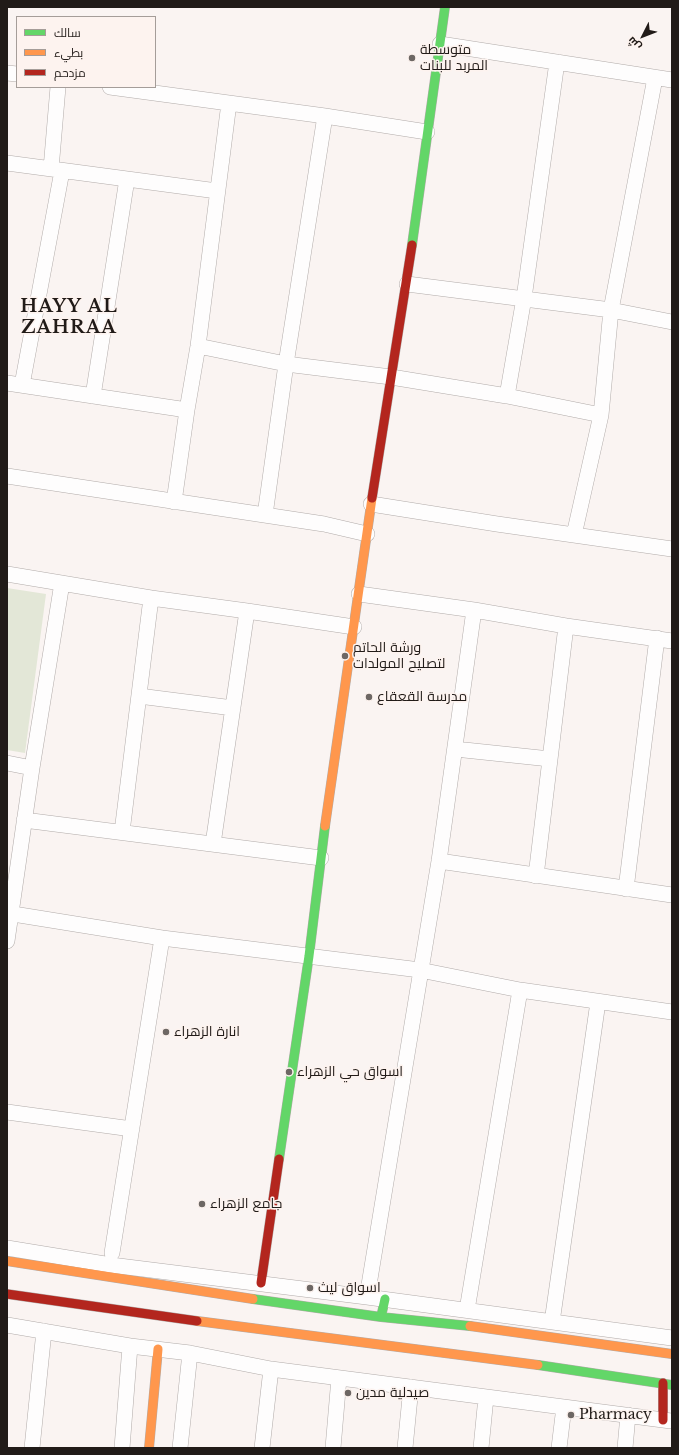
<!DOCTYPE html>
<html>
<head>
<meta charset="utf-8">
<style>
	body { margin:0 }
	#map { position:relative; width:679px; height:1455px; overflow:hidden; background:#faf4f2; font-family:"Libre Baskerville",Cairo,serif }
	canvas { display:block }
	.frame { position:absolute; inset:0; border:8px solid #211b18; pointer-events:none }
	.legend { position:absolute; left:16px; top:16px; width:140px; height:72px; box-sizing:border-box; background:#fdf3ef; border:1px solid #a59d99; margin:0; padding:5px 7px; list-style:none; font-size:12px; color:#211b18 }
	.legend li { display:flex; align-items:center; gap:8px; height:20px }
	.legend b { width:20px; border:1px solid #a59d99 }
	.north { position:absolute; left:623px; top:16px; width:40px; height:40px; -webkit-text-stroke:3px #fdf3ef; paint-order:stroke; rotate:228deg; font-size:11px; font-weight:700; line-height:16px; text-align:center; color:#211b18 }
	.north::after { content:''; display:block; margin:auto; width:14px; height:18px; background:#211b18; clip-path:polygon(50% 0,100% 100%,50% 72%,0 100%) }
</style>
</head>
<body>
<div id="map">
<canvas width="679" height="1455"></canvas>
<div class="frame"></div>
<ul class="legend">
<li><b style="height:5px;background:#63d668"></b>سالك</li>
<li><b style="height:5px;background:#ff974d"></b>بطيء</li>
<li><b style="height:5px;background:#b3261e"></b>مزدحم</li>
</ul>
<div class="north">ش</div>
</div>
<script>
const g = document.querySelector('canvas').getContext('2d');
g.lineJoin = 'round';
function fill(path, color) {
  g.fillStyle = color;
  g.fill(path, 'evenodd');
}
function toPath(rows) {
  const path = new Path2D();
  for (const r of rows) {
    path.moveTo(r[0], r[1]);
    for (let i = 2; i < r.length; i += 2) path.lineTo(r[i], r[i + 1]);
  }
  return path;
}
function strokePath(path, color, width, dash) {
  g.strokeStyle = color;
  g.lineWidth = width;
  g.lineCap = dash ? 'butt' : 'round';
  g.setLineDash(dash || []);
  g.stroke(path);
}
function write(font, color, halo, rows, align = 'center') {
  g.font = font + ' "Libre Baskerville",Cairo,serif';
  g.lineWidth = 3;
  g.setLineDash([]);
  g.textBaseline = 'middle';
  g.strokeStyle = halo;
  g.fillStyle = color;
  for (const [text, x, y, turn = 0] of rows) {
    g.save();
    g.translate(x, y);
    g.rotate((+turn || 0) * Math.PI / 180);
    g.textAlign = isNaN(turn) ? turn : align;
    if (halo) g.strokeText(text, 0, 0);
    g.fillText(text, 0, 0);
    g.restore();
  }
}
fill(toPath([
	[7,588,46,594,25,753,7,750]
]), '#e3e7d7');
const street = toPath([
	[440,44,672,80],
	[7,73,17,74],
	[110,87,325,116,427,132],
	[7,163,217,191],
	[51,169,58,87],
	[407,284,611,310,672,322],
	[198,346,286,364,391,377,507,396,601,415],
	[7,383,187,410],
	[22,385,62,171],
	[93,396,127,179],
	[507,396,524,298,557,62],
	[7,476,324,524,367,534],
	[174,502,187,410,198,346,229,103],
	[371,504,497,524,672,549],
	[265,515,286,364,325,116],
	[574,535,601,415,611,310,655,78],
	[7,574,151,598,247,611,354,627],
	[359,594,474,610,566,626,672,641],
	[139,696,233,708],
	[455,749,550,759],
	[7,763,32,768],
	[24,820,321,858],
	[122,832,151,598],
	[213,844,247,611],
	[439,861,672,895],
	[536,876,566,626],
	[626,889,657,638],
	[7,913,162,938,420,970,520,990,672,1012],
	[7,941,32,768,62,583],
	[7,1112,132,1129],
	[7,1248,111,1265,367,1297,672,1338],
	[112,1253,162,938],
	[367,1297,439,861,474,610],
	[467,1310,520,990],
	[552,1322,598,1002],
	[7,1325,130,1346,190,1353,271,1369,671,1421],
	[32,1448,44,1331],
	[122,1448,130,1346],
	[180,1448,190,1353],
	[262,1448,271,1369],
	[333,1448,339,1378],
	[405,1448,411,1387],
	[481,1448,486,1397],
	[559,1448,564,1407],
	[625,1448,628,1415]
]);
const fast = toPath([
	[412,245,445,7],
	[279,1159,309,956,325,826],
	[253,1299,381,1317,470,1326],
	[381,1317,385,1299],
	[538,1365,672,1385]
]);
const slow = toPath([
	[325,826,372,498],
	[7,1261,253,1299],
	[197,1321,538,1365],
	[470,1326,672,1354],
	[149,1448,158,1349]
]);
const jam = toPath([
	[372,498,412,245],
	[261,1283,279,1159],
	[7,1294,197,1321],
	[663,1383,663,1420]
]);
strokePath(street, '#b1aba9', 16);
strokePath(fast, '#b1aba9', 10);
strokePath(slow, '#b1aba9', 10);
strokePath(jam, '#b1aba9', 10);
strokePath(street, '#fefdfd', 15);
strokePath(fast, '#63d668', 9);
strokePath(slow, '#ff974d', 9);
strokePath(jam, '#b3261e', 9);
for (const [x, y, r, color] of [
	[412,58,4,"#6d6764"],
	[345,656,4,"#6d6764"],
	[369,697,4,"#6d6764"],
	[166,1032,4,"#6d6764"],
	[289,1072,4,"#6d6764"],
	[202,1204,4,"#6d6764"],
	[310,1288,4,"#6d6764"],
	[348,1393,4,"#6d6764"],
	[571,1415,4,"#6d6764"]
]) {
  const dot = new Path2D();
  dot.arc(x, y, r, 0, 2 * Math.PI);
  g.fillStyle = color;
  g.fill(dot);
  strokePath(dot, '#fdf3ef', 1.5);
}
write('14px', '#211b18', '#fdf3ef', [
	["متوسطة",420,50],
	["المربد للبنات",420,66],
	["ورشة الحاتم",353,648],
	["لتصليح المولدات",353,664],
	["مدرسة القعقاع",377,697],
	["انارة الزهراء",174,1032],
	["اسواق حي الزهراء",297,1072],
	["جامع الزهراء",210,1204],
	["اسواق ليث",318,1288],
	["صيدلية مدين",356,1393],
	["Pharmacy",579,1415]
], 'left');
g.letterSpacing = '1px';
write('bold 18px', '#211b18', '#fdf3ef', [
	["HAYY AL",69,307],
	["ZAHRAA",69,328]
]);
g.letterSpacing = '0px';
</script>
</body>
</html>
